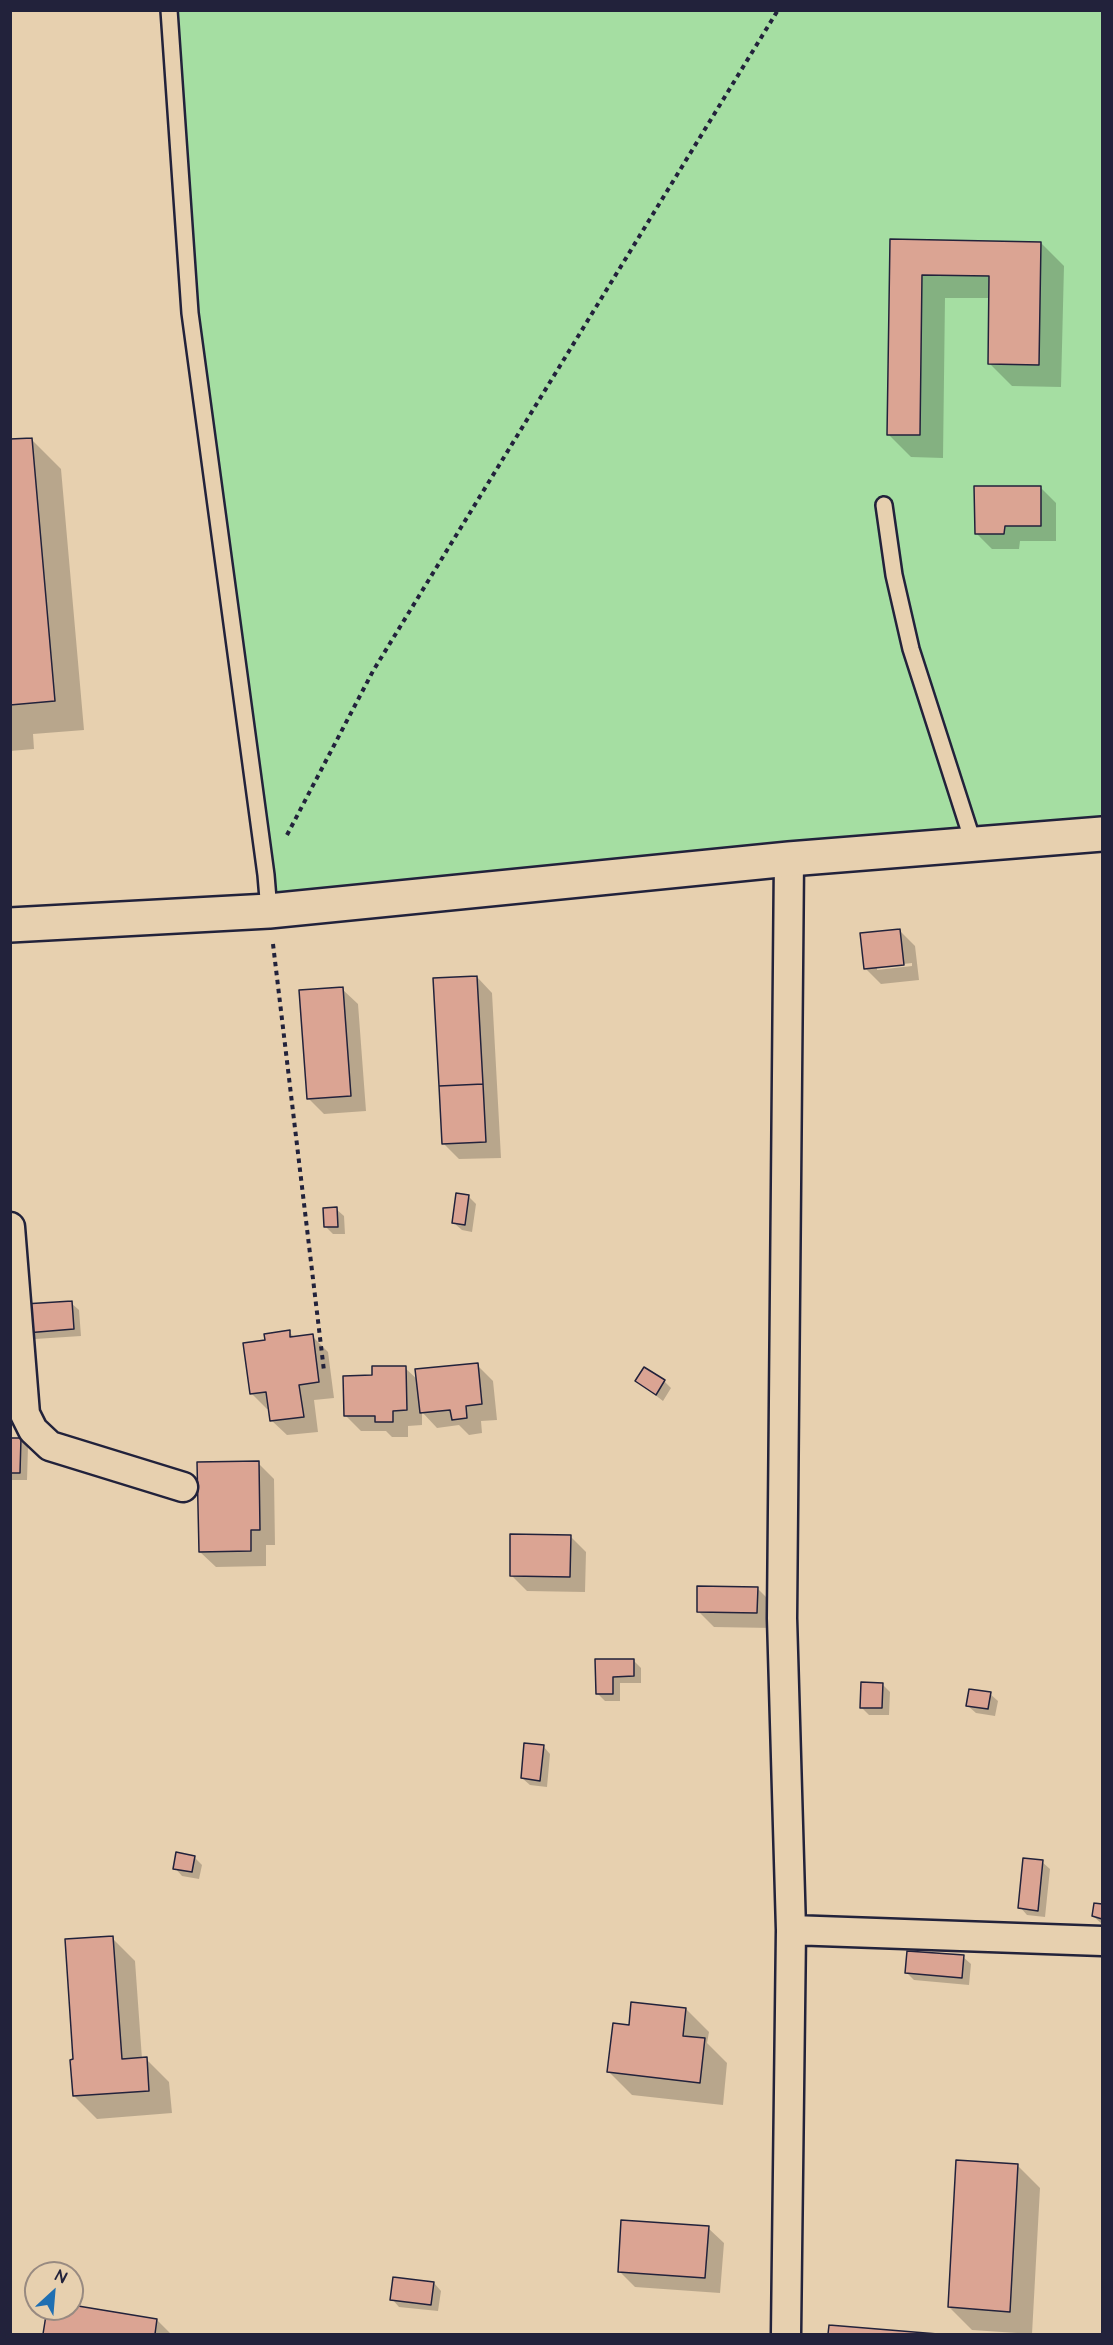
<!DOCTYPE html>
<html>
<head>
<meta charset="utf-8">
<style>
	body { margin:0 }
	#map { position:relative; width:1113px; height:2345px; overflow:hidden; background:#e7d0af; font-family:"Architects Daughter",sans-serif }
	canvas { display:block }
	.frame { position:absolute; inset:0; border:12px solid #22223b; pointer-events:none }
	.north { position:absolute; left:24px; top:2261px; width:60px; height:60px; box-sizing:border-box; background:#e7d0af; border:2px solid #988a81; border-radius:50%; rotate:26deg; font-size:16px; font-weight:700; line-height:24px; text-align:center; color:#22223b }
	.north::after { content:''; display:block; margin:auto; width:21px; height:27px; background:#1f6fb2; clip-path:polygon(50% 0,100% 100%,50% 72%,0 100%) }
</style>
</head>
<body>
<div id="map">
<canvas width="1113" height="2345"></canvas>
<div class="frame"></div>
<div class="north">N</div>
</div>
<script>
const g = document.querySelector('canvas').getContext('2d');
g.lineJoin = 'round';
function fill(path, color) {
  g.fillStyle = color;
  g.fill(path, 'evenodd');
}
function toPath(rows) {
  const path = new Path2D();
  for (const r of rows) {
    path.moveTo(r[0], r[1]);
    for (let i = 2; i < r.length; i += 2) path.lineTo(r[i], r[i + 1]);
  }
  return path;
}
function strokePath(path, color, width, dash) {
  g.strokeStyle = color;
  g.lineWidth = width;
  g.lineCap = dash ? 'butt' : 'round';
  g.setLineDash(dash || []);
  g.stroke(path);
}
fill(toPath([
	[171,11,1102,11,1102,830,265,901,190,313]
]), '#a5dea2');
fill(toPath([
	[891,241,1041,243,1064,266,1061,387,1012,386,989,363,990,298,945,298,943,458,911,457,888,434],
	[31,439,61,469,84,730,33,734,34,749,10,751,10,441],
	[1040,487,1056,503,1056,541,1020,541,1019,549,992,549,977,534],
	[899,930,915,946,919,980,881,984,866,969],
	[912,963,912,966,877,970,877,967],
	[477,977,492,993,501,1158,459,1159,444,1144],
	[342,989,358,1004,366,1111,324,1114,308,1098],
	[468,1196,476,1204,472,1232,462,1230,454,1223],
	[336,1209,344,1216,345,1234,333,1234,326,1227],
	[71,1303,79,1310,81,1336,35,1339,27,1332],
	[289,1332,295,1338,312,1336,328,1352,334,1398,314,1400,318,1432,287,1435,271,1420,270,1408,267,1409,251,1393,266,1342],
	[477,1365,493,1381,497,1420,481,1421,482,1433,469,1435,459,1425,437,1428,422,1412,422,1425,408,1426,408,1437,392,1437,386,1431,361,1431,346,1416,374,1377,405,1368,418,1380],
	[637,1381,664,1381,671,1388,663,1401],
	[10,1439,20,1439,28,1447,27,1480,10,1480],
	[258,1463,274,1479,275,1545,266,1545,266,1566,216,1567,200,1552],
	[570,1536,586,1552,585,1592,527,1591,511,1575],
	[757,1588,773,1604,772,1628,714,1627,698,1611],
	[597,1660,633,1660,641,1668,641,1683,620,1683,620,1701,605,1701,597,1693],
	[882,1684,890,1692,889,1715,869,1715,861,1707],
	[990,1694,998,1701,995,1716,976,1713,968,1706],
	[543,1746,550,1754,547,1787,530,1785,522,1778],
	[194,1857,202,1865,199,1879,182,1876,175,1868],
	[1042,1862,1050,1869,1045,1917,1027,1915,1020,1907],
	[1095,1904,1102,1906,1102,1924,1093,1916],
	[112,1938,135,1961,142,2059,146,2059,169,2082,172,2113,97,2119,74,2096],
	[963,1957,971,1964,969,1985,914,1980,907,1973],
	[686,2009,709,2032,707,2043,727,2063,723,2105,632,2095,609,2072,630,2026],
	[1017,2165,1040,2188,1032,2334,972,2330,949,2307],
	[708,2228,724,2243,720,2293,635,2287,619,2271],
	[434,2283,441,2291,438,2311,399,2307,392,2299],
	[72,2306,157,2320,171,2334,44,2334,48,2309,72,2309],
	[831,2326,922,2334,830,2334]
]), '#0003');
const building = toPath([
	[890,239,1041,242,1039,365,988,364,989,276,922,275,920,435,887,435,890,239],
	[32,438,55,701,10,705,10,439,32,438],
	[974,486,1041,486,1041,526,1005,526,1004,534,975,534,974,486],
	[900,929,904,965,864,969,860,933,900,929],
	[477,976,483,1084,439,1086,433,978,477,976],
	[343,987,351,1096,307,1099,299,990,343,987],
	[483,1084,486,1142,442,1144,439,1086,483,1084],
	[456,1193,469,1195,465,1225,452,1223,456,1193],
	[337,1207,338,1227,324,1227,323,1208,337,1207],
	[72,1301,74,1329,26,1333,24,1304,72,1301],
	[290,1330,290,1337,313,1334,319,1382,299,1385,304,1417,270,1421,266,1392,250,1394,243,1343,265,1340,264,1334,290,1330],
	[478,1363,482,1404,466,1406,467,1418,452,1420,450,1410,420,1413,415,1369,478,1363],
	[372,1366,406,1366,407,1410,393,1411,393,1422,375,1422,375,1416,344,1416,343,1376,372,1375,372,1366],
	[644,1367,665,1380,656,1395,635,1381,644,1367],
	[10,1438,21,1438,20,1473,10,1473,10,1438],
	[259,1461,260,1530,251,1530,251,1551,199,1552,197,1462,259,1461],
	[510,1534,571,1535,570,1577,510,1576,510,1534],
	[697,1586,758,1587,757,1613,697,1612,697,1586],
	[595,1659,634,1659,634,1676,613,1677,613,1694,596,1694,595,1659],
	[861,1682,883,1683,882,1708,860,1708,861,1682],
	[969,1689,991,1692,988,1709,966,1706,969,1689],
	[524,1743,544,1745,540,1781,521,1778,524,1743],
	[176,1852,195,1856,192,1872,173,1869,176,1852],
	[1023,1858,1043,1860,1038,1911,1018,1908,1023,1858],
	[1094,1903,1102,1904,1102,1919,1092,1916,1094,1903],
	[113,1936,122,2059,147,2057,149,2091,73,2096,70,2060,73,2059,65,1939,113,1936],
	[907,1951,964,1955,962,1978,905,1973,907,1951],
	[631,2002,686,2008,683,2036,705,2038,700,2083,607,2072,613,2023,629,2025,631,2002],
	[956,2160,1018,2164,1010,2312,948,2307,956,2160],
	[621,2220,709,2226,705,2278,618,2272,621,2220],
	[393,2277,434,2282,431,2305,390,2300,393,2277],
	[72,2305,157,2319,155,2334,43,2334,47,2309,72,2309,72,2305],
	[829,2325,938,2334,828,2334,829,2325]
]);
fill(building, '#dba493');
strokePath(building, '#22223b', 1.5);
const service = toPath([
	[169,10,190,313,266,875,269,911],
	[884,505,894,575,911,649,974,845]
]);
const minor = toPath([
	[10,1227,25,1414,33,1430,50,1446,183,1487],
	[791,1930,1102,1941],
	[786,2334,791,1930,782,1618,789,859]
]);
const secondary = toPath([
	[10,925,269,911,789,859,1102,834]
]);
strokePath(service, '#22223b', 20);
strokePath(minor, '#22223b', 33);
strokePath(secondary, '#22223b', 38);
strokePath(toPath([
	[287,835,373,671,778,10],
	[273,944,324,1371]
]), '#22223b', 4, [4.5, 4.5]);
strokePath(service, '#e7d0af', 15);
strokePath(minor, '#e7d0af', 28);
strokePath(secondary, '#e7d0af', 33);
</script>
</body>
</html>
